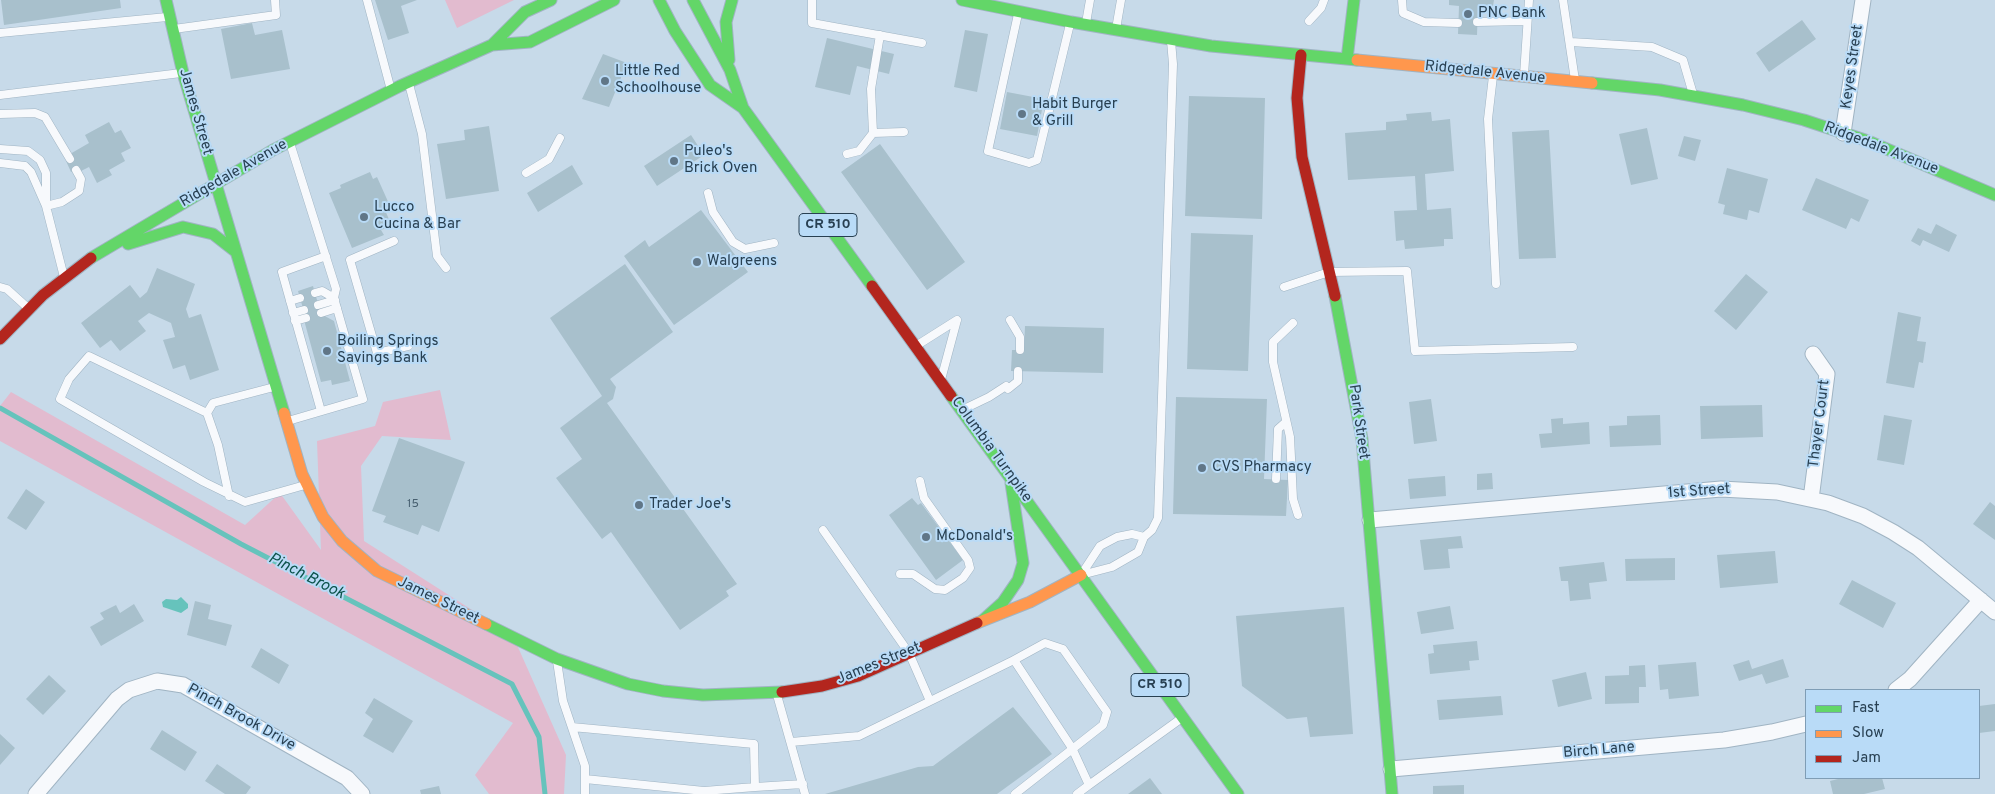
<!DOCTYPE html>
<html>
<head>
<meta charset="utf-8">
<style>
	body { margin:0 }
	#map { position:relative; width:1995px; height:794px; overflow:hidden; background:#c7dae9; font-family:Overpass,sans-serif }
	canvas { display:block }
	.legend { position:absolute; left:1805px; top:689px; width:175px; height:90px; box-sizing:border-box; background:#b9dbf7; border:1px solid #7f9db5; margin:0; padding:6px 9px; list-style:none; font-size:15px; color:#284052 }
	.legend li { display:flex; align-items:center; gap:10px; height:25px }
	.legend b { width:25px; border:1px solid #7f9db5 }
</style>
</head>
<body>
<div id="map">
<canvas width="1995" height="794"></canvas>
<ul class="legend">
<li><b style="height:6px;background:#63d668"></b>Fast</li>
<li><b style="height:6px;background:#ff974d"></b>Slow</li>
<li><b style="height:6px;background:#b3261e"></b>Jam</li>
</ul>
</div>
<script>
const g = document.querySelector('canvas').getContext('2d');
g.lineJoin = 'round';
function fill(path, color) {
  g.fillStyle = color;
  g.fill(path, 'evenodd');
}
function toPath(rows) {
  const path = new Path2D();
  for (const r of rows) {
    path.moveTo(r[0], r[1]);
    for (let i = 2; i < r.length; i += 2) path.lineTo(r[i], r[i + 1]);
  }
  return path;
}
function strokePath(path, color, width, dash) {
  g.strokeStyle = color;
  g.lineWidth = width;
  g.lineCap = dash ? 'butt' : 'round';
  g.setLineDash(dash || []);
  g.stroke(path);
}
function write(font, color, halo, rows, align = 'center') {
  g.font = font + ' Overpass,sans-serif';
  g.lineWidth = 4;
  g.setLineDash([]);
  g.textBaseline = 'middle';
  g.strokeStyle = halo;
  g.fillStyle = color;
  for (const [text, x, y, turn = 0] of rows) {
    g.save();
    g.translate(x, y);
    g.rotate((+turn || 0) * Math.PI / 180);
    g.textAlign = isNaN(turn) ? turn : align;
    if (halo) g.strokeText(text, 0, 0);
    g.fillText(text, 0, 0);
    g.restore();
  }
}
fill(toPath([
	[445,0,514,0,457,28],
	[440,390,451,440,382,436,361,466,364,541,513,636,566,755,564,794,489,794,475,775,513,723,0,441,0,406,11,392,245,525,280,493,321,550,317,441,375,426,383,402]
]), '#e2bbcf');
fill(toPath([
	[181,597,188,604,188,608,181,613,163,607,162,602,166,599,177,600]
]), '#66c3bc');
strokePath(toPath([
	[0,408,241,544,512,684,539,737,545,794]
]), '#66c3bc', 5);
fill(toPath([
	[1,0,120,0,121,8,4,25],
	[375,0,417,0,401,6,409,33,388,40],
	[1449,0,1494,0,1493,6,1478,5,1477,35,1458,34,1459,6,1449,5],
	[1802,20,1816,39,1769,72,1756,53],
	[252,23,255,35,282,30,290,69,231,79,221,29],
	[965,30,988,34,977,92,954,87],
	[827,38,894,54,889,74,857,66,850,95,815,87],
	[603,54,627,63,609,107,582,99],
	[1007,92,1044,99,1037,136,1000,129],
	[1189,96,1265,98,1262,219,1185,216],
	[1431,112,1432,121,1450,119,1454,171,1425,174,1427,210,1451,208,1453,239,1444,239,1444,246,1405,249,1404,240,1396,241,1394,211,1417,210,1415,176,1348,180,1345,133,1386,130,1386,122,1407,120,1406,114],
	[109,122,115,133,121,130,131,148,121,153,125,161,109,170,112,175,97,183,89,167,81,171,80,168,71,172,66,161,72,158,70,154,89,143,85,135],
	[489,126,499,191,446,199,437,144,465,140,464,130],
	[1647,128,1658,179,1631,185,1619,134],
	[1549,130,1556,258,1519,259,1512,132],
	[691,135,704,155,657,186,644,166],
	[1684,136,1701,140,1695,161,1678,156],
	[880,144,965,262,927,290,841,172],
	[572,165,583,184,538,212,527,193],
	[1727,168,1768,179,1759,213,1749,210,1747,220,1723,214,1725,205,1718,203],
	[370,172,373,179,377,177,390,206,384,208,392,226,381,230,384,235,352,248,329,193,341,188,340,185],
	[1816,178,1869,200,1859,222,1851,218,1846,229,1802,210],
	[701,210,748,272,674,325,624,256,645,240,649,247],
	[1936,224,1957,235,1949,252,1923,240,1920,246,1911,241,1918,228,1931,234],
	[1191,233,1253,235,1248,371,1187,369],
	[625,264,673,332,610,379,616,387,613,399,607,403,737,584,726,591,729,596,680,630,611,532,602,539,556,478,582,459,560,428,602,396,550,318],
	[157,268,195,284,186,309,189,318,201,314,219,370,190,380,185,365,173,369,163,340,175,337,171,323,149,313,138,321,146,331,120,351,111,340,100,348,81,323,130,285,140,298,147,292],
	[1746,274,1768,292,1736,330,1714,311],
	[313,286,321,314,334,321,350,381,332,385,331,380,321,382,304,320,306,319,298,291],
	[1898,312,1921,317,1917,341,1926,342,1923,363,1919,362,1914,388,1886,383],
	[1025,326,1104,328,1103,373,1011,371,1012,350,1024,350],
	[1176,397,1267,399,1264,479,1288,480,1286,516,1173,514],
	[1431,399,1437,441,1414,444,1409,402],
	[1762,405,1763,437,1701,439,1700,406],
	[1660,415,1661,445,1610,447,1609,426,1627,425,1627,416],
	[1884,415,1912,420,1904,465,1877,460],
	[1563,418,1563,424,1589,422,1590,444,1541,448,1539,434,1552,433,1551,419],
	[399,438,465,462,439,532,422,525,418,535,383,522,386,516,372,511],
	[1492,473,1493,489,1477,490,1477,474],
	[1445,476,1446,496,1410,499,1408,479],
	[26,489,45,502,26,530,7,518],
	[912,498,918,505,921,503,963,560,936,580,889,515],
	[1990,502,1995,506,1995,540,1973,524],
	[1461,536,1463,548,1448,549,1450,568,1424,570,1420,540],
	[1775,551,1778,583,1720,588,1717,555],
	[1675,558,1675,580,1626,581,1625,559],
	[1604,562,1607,581,1589,583,1591,599,1570,601,1568,581,1561,581,1559,567],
	[1852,580,1896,603,1883,628,1839,604],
	[195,601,211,605,208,619,232,625,226,646,187,635],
	[134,604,144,621,101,646,90,627,104,619,100,613,116,605,120,613],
	[1450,606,1454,629,1421,634,1417,612],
	[1344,607,1353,734,1310,737,1307,717,1287,719,1242,686,1236,616],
	[1477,641,1479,660,1469,661,1470,670,1430,674,1428,654,1434,653,1433,645],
	[261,648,289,665,279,684,251,667],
	[1783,659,1789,677,1766,684,1762,674,1739,681,1733,665,1749,660,1752,669],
	[1696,662,1699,696,1669,699,1668,689,1660,690,1658,665],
	[1645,665,1646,687,1639,687,1639,703,1605,704,1605,676,1629,675,1629,666],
	[1586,672,1592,699,1558,707,1552,680],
	[49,675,66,691,43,715,26,699],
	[1501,696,1503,715,1439,720,1437,700],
	[374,698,413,721,393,753,363,736,373,719,365,713],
	[1995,704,1995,731,1979,733,1979,706],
	[1013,707,1052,754,997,794,825,794,918,767,933,766],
	[162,730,197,752,185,771,150,749],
	[0,734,15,748,0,765],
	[217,764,251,787,246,794,225,794,205,781],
	[1150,778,1162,794,1128,794],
	[1842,778,1882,778,1885,789,1864,794,1833,794,1830,781],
	[1464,785,1464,794,1433,794,1433,786],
	[439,786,441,794,421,794,420,790]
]), '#a8c0cc');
const lane = toPath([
	[367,0,391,90],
	[812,0,812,23,922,43],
	[1402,0,1403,13,1424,22,1458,23],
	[1563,0,1575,80],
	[1018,14,988,151,1029,163,1037,160,1070,24],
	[1309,21,1321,8,1324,0],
	[1477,22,1527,21],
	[1086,23,1090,0],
	[174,29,276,15,275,0],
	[1116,29,1121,0],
	[0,33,167,17],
	[1571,42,1652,47,1683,60,1693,94],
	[1524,75,1529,0],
	[1493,76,1488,119,1496,284],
	[409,84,422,134,437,256,446,268],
	[0,95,181,73],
	[0,114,35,113,45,117,70,159],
	[873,133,871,89,880,35],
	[0,149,28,151,40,160,46,173,46,201],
	[847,154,859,151,873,133,904,132],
	[0,163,25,166,31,172,46,206,64,277],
	[526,173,549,159,560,138],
	[708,193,713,212,733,242,745,249,774,243],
	[46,206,62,202,79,191,81,179,76,170],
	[394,241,350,260,377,353,408,346],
	[0,287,7,289,28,308],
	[1284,287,1329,272,1407,271,1415,351,1573,347],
	[315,293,322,291,334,298],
	[290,301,300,298],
	[318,305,335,300],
	[293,313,304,310],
	[321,313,337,308],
	[1010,320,1020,337,1020,350],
	[295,321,306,318],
	[1293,323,1273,342,1273,362,1290,437,1293,499,1298,515],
	[919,344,957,320],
	[942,376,957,320],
	[1008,389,1018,381,1018,371],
	[964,409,989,397,1006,386],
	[321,411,282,272,326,256],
	[207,413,89,356,69,379,60,399,204,482,245,502,305,485],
	[288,421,363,399,334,298,336,289,290,143],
	[1276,479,1278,429,1286,422],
	[229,496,218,445,207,413,213,403,274,387],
	[823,530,909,653,930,701],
	[1083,572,1100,546,1117,537,1132,534,1144,537],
	[900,574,913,574,935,589,945,590,963,578,970,568,968,560,924,498,920,481],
	[1085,574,1112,567,1138,552,1144,537,1152,530,1158,518,1173,64,1171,41],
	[1014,660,1045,643,1063,649,1107,712,1103,725,1015,794],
	[557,661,563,701,585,766,585,794],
	[777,695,805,794],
	[572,727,754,744,755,787,704,791,585,779],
	[791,742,859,736,1014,660,1072,748,1089,785,1179,720],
	[755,787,803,784],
	[1077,794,1089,785]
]);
const street = toPath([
	[1843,133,1863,0],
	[1811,499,1827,374,1813,354],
	[1370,520,1721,489,1777,492,1828,503,1863,516,1893,532,1918,548,1995,612],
	[1896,690,1910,679,1981,600],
	[1391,769,1724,740,1772,732,1806,724],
	[36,794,117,699,129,690,157,681,183,685,347,778,362,794]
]);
const fast = toPath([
	[166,0,183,73,284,413],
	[659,0,675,31,710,85,743,108],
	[693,0,730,70,743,108,872,286],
	[962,0,1071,22,1211,46,1357,60],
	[541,4,545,0],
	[492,45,525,12,551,0],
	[1347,59,1354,0],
	[729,60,726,22,732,0],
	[1592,83,1660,90,1743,105,1804,120,1868,141,1995,195],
	[128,244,183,227,213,234,236,252],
	[91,258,273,150,400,86,492,45,530,42,614,0],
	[1335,296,1362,439,1392,794],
	[951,396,1238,794],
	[983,620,1003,602,1018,580,1023,563,1011,483],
	[486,624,557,659,628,684,663,691,703,695,782,692]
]);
const slow = toPath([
	[1357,60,1592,83],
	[284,413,302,474,323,517,342,541,377,571,486,624],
	[977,623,1030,602,1081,575]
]);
const jam = toPath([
	[1301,55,1297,98,1302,157,1335,296],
	[872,286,951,396],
	[0,339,43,295,91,258],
	[782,692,822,686,858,676,977,623]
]);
strokePath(lane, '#a0b4c3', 9);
strokePath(street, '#a0b4c3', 17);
strokePath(fast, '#a0b4c3', 13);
strokePath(slow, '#a0b4c3', 13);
strokePath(jam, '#a0b4c3', 13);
strokePath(lane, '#f7f9fc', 8);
strokePath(street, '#f7f9fc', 15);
strokePath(fast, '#63d668', 11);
strokePath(slow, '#ff974d', 11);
strokePath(jam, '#b3261e', 11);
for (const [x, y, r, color] of [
	[1468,14,5,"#607687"],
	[605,81,5,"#607687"],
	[1022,114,5,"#607687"],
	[674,161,5,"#607687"],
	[364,217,5,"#607687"],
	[697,262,5,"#607687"],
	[327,351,5,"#607687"],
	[1202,468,5,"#607687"],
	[639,505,5,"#607687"],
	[926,537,5,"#607687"]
]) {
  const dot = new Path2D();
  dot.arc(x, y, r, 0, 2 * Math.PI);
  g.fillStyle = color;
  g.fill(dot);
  strokePath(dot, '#b9dbf7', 2);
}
write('12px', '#486070', null, [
	["15",413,505]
]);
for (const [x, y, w] of [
	[828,225,58],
	[1160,685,58]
]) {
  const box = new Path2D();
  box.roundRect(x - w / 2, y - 11.5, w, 23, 4);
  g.fillStyle = '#b9dbf7';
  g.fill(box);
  strokePath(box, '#284052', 1);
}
write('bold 14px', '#284052', null, [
	["CR 510",828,225],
	["CR 510",1160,685]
]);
write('15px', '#284052', '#b9dbf7', [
	["PNC Bank",1478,14],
	["Little Red",615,72],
	["Schoolhouse",615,89],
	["Habit Burger",1032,105],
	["& Grill",1032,122],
	["Puleo's",684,152],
	["Brick Oven",684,169],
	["Lucco",374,208],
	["Cucina & Bar",374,225],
	["Walgreens",707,262],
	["Boiling Springs",337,342],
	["Savings Bank",337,359],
	["CVS Pharmacy",1212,468],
	["Trader Joe's",649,505],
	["McDonald's",936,537]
], 'left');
write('15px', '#284052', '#b9dbf7', [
	["Keyes Street",1853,67,-82],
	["Ridgedale Avenue",1485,73,6],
	["James Street",195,112,74],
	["Ridgedale Avenue",1881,149,21],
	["Ridgedale Avenue",234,174,-30],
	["Park Street",1358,422,82],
	["Thayer Court",1820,424,-83],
	["Columbia Turnpike",991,450,54],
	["1st Street",1699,492,-4],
	["James Street",438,601,26],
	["James Street",879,664,-22],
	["Pinch Brook Drive",241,718,29],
	["Birch Lane",1599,751,-5]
]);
write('italic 16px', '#0c534b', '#b9dbf7', [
	["Pinch Brook",306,577,27]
]);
</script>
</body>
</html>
